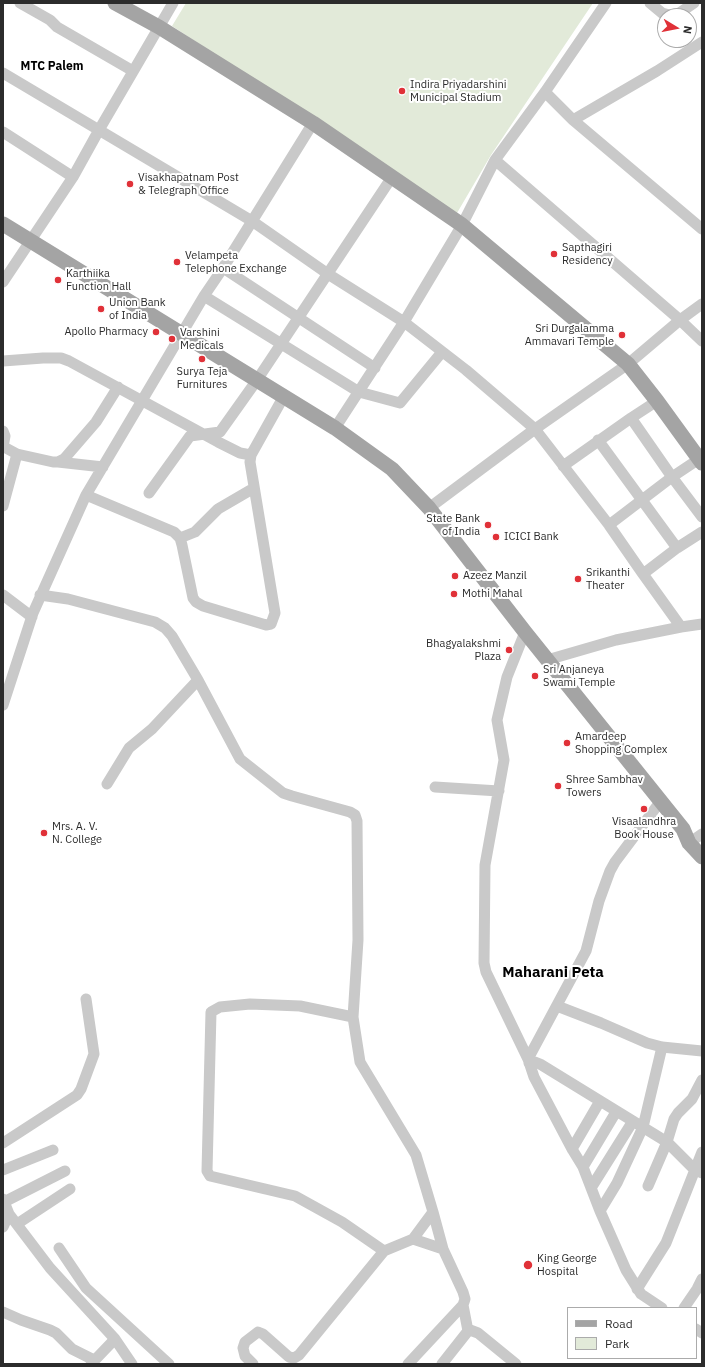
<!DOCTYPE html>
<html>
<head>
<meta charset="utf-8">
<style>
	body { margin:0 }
	#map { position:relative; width:705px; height:1367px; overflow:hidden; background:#fff; font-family:"IBM Plex Sans",sans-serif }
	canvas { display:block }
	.frame { position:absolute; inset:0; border:4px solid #2c2c2c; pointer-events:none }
	.legend { position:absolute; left:567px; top:1307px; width:130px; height:52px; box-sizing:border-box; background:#fff; border:1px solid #ababab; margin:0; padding:5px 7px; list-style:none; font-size:12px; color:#2c2c2c }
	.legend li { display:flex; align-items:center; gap:8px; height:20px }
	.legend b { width:20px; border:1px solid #ababab }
	.north { position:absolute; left:657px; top:8px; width:40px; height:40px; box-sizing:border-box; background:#fff; border:1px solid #ababab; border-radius:50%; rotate:100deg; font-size:11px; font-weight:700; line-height:16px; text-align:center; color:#2c2c2c }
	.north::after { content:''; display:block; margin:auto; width:14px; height:18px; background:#e03138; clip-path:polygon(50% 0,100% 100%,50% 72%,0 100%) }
</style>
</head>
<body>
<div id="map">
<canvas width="705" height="1367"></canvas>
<div class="frame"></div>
<ul class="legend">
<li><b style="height:5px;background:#a4a4a4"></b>Road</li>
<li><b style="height:11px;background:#e2ead9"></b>Park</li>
</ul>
<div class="north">N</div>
</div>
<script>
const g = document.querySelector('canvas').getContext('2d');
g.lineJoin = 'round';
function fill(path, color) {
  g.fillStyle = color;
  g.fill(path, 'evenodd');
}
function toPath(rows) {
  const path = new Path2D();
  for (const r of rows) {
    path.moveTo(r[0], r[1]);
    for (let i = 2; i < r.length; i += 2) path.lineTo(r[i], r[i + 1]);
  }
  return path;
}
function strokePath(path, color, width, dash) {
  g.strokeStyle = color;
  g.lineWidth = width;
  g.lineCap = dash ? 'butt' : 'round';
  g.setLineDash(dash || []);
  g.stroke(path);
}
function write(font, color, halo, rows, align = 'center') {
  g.font = font + ' "IBM Plex Sans",sans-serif';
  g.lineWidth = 4;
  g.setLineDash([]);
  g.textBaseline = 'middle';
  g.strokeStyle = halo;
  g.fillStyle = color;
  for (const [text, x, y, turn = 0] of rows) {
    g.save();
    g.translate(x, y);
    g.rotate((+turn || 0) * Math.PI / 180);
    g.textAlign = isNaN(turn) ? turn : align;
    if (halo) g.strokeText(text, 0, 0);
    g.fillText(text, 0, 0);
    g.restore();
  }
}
fill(toPath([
	[186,3,593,3,491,155,457,213,172,26]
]), '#e2ead9');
strokePath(toPath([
	[20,3,50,20,57,27,133,71],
	[650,3,662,13,673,16],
	[675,16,694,3],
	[3,73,252,221,328,274,404,322,466,370,535,429,609,525,643,574],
	[545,92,573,120,702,229],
	[573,120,657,71,702,42],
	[3,132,73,177],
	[495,160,680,320,702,341],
	[223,268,375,368],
	[3,282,73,177,99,130,173,3],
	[204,296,359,392,400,403,442,352],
	[3,361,43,358,61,358,69,361,218,442,240,453,251,455],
	[657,401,631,418,672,477,702,517],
	[335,428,404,322,462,225,495,160,545,92,606,3],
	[3,431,5,436,3,447],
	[598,440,677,548],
	[17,454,53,462,58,462,64,459,96,422,118,387],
	[58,462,103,467],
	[563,466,631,418],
	[149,493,190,436,220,432,257,380,392,177],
	[86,495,174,532,180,538,182,545,193,598,196,602,203,606,266,625,271,624,275,613,250,462,251,455,284,396],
	[3,506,17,454,4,447],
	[429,508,535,429,628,364,680,320,702,304],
	[609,525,672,477,699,459],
	[180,538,195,532,218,509,254,488],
	[3,595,32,617],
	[40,595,68,599,155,622,165,628,172,636,198,680,240,759,283,793,292,796,350,812,355,815,357,821,358,940,353,1017],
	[681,627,643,574,677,548,702,532],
	[525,632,507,677,497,720,504,760,485,865,484,963,486,972,528,1059,534,1077,572,1149,583,1167,600,1211,626,1270,641,1294,662,1308],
	[547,660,616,640,681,627,702,624],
	[3,705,33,613,86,495,204,296,223,268,313,123],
	[107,784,129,748,152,729,198,680],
	[435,787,499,791],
	[689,843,702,834],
	[557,1006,601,1023,647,1043,662,1047,702,1051],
	[528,1059,586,951,599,901,610,871,615,862,660,802],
	[529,1063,535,1062,540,1064,667,1142,695,1170,702,1173],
	[3,1143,77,1095,81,1089,94,1054,86,999],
	[572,1149,600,1101],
	[583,1167,616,1112],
	[3,1170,53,1150],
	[648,1186,667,1142,674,1119,678,1113,692,1099,702,1080],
	[591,1188,633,1121],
	[3,1199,9,1214,50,1268,115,1339,132,1364],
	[4,1202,65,1171],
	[600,1211,617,1183,643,1127,662,1047],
	[433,1212,413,1239,384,1251,342,1222,295,1196,210,1176,207,1171,211,1012,220,1007,250,1004,300,1006,353,1017,360,1062,416,1155,433,1212,443,1249],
	[17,1224,70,1189],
	[3,1227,9,1214],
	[59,1248,86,1288,169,1364],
	[637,1289,666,1243,702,1152],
	[463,1305,468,1331],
	[684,1308,697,1289,702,1279],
	[3,1312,21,1320,50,1330,56,1333,72,1349,94,1360],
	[696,1329,702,1333],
	[91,1364,115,1339],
	[253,1364,245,1356,243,1348,245,1342,258,1332,263,1334,289,1357,294,1358,299,1355,384,1251],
	[408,1364,463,1305,465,1299,463,1292,443,1249,413,1239],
	[442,1364,468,1331,470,1330,478,1333,516,1364]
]), '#c9c9c9', 11);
strokePath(toPath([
	[115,3,159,27,313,123,462,225,628,364,657,401,702,463],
	[3,224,335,428,392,469,429,508,525,632,683,829,689,843,702,857]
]), '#a4a4a4', 15);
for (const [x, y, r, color] of [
	[402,91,4,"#e03138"],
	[130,184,4,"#e03138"],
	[554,254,4,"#e03138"],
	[177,262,4,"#e03138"],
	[58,280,4,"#e03138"],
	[101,309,4,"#e03138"],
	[156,332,4,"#e03138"],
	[622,335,4,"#e03138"],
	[172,339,4,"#e03138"],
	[202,359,4,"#e03138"],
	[488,525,4,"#e03138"],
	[496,537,4,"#e03138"],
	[455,576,4,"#e03138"],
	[578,579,4,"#e03138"],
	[454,594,4,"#e03138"],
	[509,650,4,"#e03138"],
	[535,676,4,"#e03138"],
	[567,743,4,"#e03138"],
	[558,786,4,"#e03138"],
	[644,809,4,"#e03138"],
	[44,833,4,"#e03138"],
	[528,1265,5,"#e03138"]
]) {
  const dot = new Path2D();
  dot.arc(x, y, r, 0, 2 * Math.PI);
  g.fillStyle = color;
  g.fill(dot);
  strokePath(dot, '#fff', 1.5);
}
write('11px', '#2c2c2c', '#fff', [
	["Indira Priyadarshini",410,85],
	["Municipal Stadium",410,98],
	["Visakhapatnam Post",138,178],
	["& Telegraph Office",138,191],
	["Sapthagiri",562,248],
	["Residency",562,261],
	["Velampeta",185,256],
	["Telephone Exchange",185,269],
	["Karthiika",66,274],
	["Function Hall",66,287],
	["Union Bank",109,303],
	["of India",109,316],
	["Sri Durgalamma",614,329,"right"],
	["Ammavari Temple",614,342,"right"],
	["Apollo Pharmacy",148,332,"right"],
	["Varshini",180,333],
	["Medicals",180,346],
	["Surya Teja",202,372,"center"],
	["Furnitures",202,385,"center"],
	["State Bank",480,519,"right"],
	["of India",480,532,"right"],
	["ICICI Bank",504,537],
	["Srikanthi",586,573],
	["Theater",586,586],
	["Azeez Manzil",463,576],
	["Mothi Mahal",462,594],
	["Bhagyalakshmi",501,644,"right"],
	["Plaza",501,657,"right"],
	["Sri Anjaneya",543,670],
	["Swami Temple",543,683],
	["Amardeep",575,737],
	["Shopping Complex",575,750],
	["Shree Sambhav",566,780],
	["Towers",566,793],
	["Visaalandhra",644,822,"center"],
	["Book House",644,835,"center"],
	["Mrs. A. V.",52,827],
	["N. College",52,840],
	["King George",537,1259],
	["Hospital",537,1272]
], 'left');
write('bold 12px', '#000', '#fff', [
	["MTC Palem",52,67]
]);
write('bold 15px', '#000', '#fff', [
	["Maharani Peta",553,973]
]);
</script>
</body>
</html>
